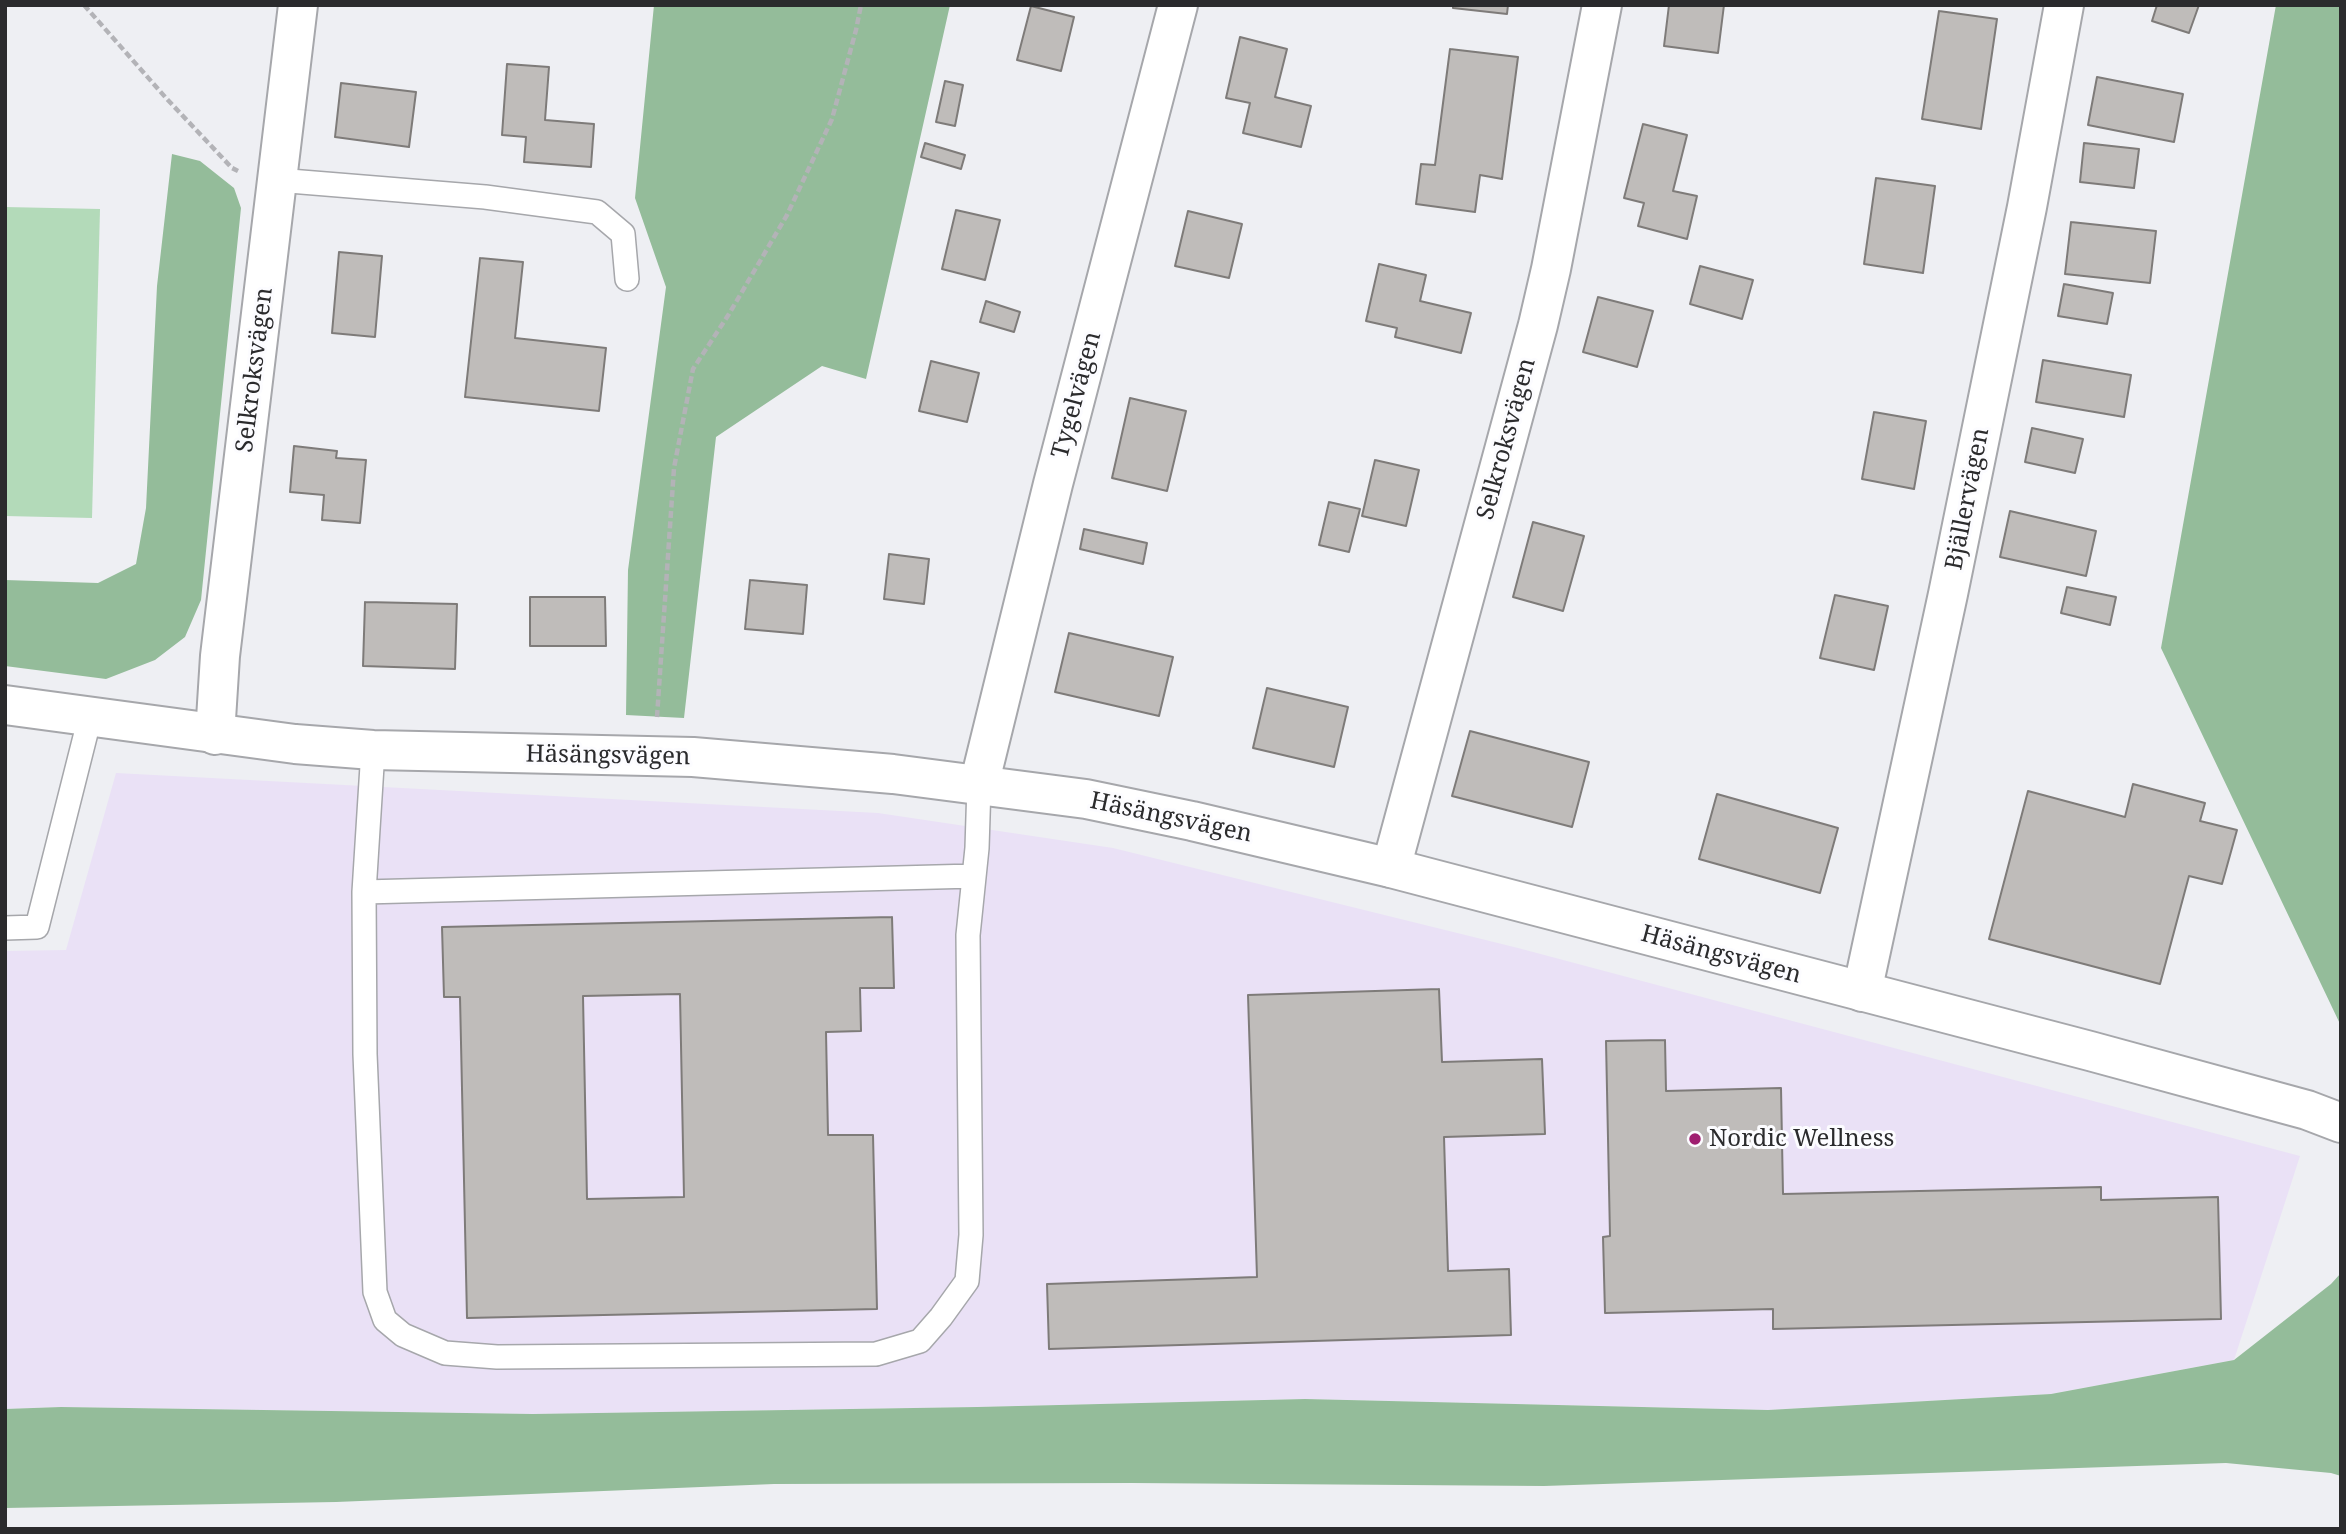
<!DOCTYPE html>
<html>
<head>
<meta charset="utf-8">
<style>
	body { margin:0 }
	#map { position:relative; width:2346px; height:1534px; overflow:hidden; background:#eeeff3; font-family:"Noto Serif",serif }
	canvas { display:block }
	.frame { position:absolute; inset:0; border:7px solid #2b2b2d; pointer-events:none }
</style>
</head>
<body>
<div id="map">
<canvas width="2346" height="1534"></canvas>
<div class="frame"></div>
</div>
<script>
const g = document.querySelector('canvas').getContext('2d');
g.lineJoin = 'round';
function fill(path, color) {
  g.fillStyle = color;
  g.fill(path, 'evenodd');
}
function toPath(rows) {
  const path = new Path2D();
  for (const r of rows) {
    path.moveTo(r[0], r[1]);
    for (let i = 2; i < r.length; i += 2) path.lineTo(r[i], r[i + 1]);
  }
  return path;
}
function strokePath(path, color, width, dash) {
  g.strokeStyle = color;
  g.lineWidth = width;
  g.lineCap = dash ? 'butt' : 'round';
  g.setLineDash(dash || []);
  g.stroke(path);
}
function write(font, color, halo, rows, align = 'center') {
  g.font = font + ' "Noto Serif",serif';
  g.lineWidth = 6;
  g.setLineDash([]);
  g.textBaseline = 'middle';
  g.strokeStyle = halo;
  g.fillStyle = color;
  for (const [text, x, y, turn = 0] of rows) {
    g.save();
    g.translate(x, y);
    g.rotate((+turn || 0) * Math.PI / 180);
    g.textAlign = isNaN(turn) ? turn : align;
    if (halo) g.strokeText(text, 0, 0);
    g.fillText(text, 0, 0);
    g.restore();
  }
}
fill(toPath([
	[116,773,878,813,1113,848,1518,948,2300,1156,2234,1360,2051,1394,1768,1410,1305,1399,977,1407,533,1414,61,1407,5,1409,5,951,66,950]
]), '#eae1f6');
fill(toPath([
	[5,207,100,209,92,518,5,516]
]), '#b3dab9');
fill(toPath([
	[654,5,950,5,866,379,822,366,716,437,684,718,626,715,628,570,666,287,635,198],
	[2276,5,2341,5,2341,1026,2161,648],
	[172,154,200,161,234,188,241,208,201,600,185,637,155,660,106,679,5,666,5,580,98,583,136,564,146,508,157,286],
	[2341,1273,2341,1476,2331,1473,2226,1463,1544,1486,1131,1483,774,1484,336,1502,5,1508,5,1409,61,1407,533,1414,977,1407,1305,1399,1768,1410,2051,1394,2234,1360,2331,1284]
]), '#94bc9a');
const building = toPath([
	[1453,5,1508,5,1507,14,1453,8,1453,5],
	[1669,5,1724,5,1718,53,1664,46,1669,5],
	[2157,5,2199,5,2189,33,2152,21,2157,5],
	[1031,6,1074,17,1061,71,1017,60,1031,6],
	[1939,11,1997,19,1981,129,1922,119,1939,11],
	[1240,37,1287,49,1275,97,1311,106,1301,147,1243,133,1250,103,1226,98,1240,37],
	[1450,49,1518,57,1502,179,1480,175,1475,212,1416,204,1421,164,1435,165,1450,49],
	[507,64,549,67,545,120,594,124,591,167,524,162,526,137,502,135,507,64],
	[2097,77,2183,94,2174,142,2088,125,2097,77],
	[945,81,963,85,955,126,936,122,945,81],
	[341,83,416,92,409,147,335,137,341,83],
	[1643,124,1687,135,1673,191,1697,196,1687,239,1638,226,1644,203,1624,198,1643,124],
	[925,143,965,155,961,169,921,157,925,143],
	[2084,143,2139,149,2134,188,2080,182,2084,143],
	[1876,178,1935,186,1923,273,1864,264,1876,178],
	[956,210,1000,220,985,280,942,269,956,210],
	[1188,211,1242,224,1229,278,1175,266,1188,211],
	[2071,222,2156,231,2150,283,2065,274,2071,222],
	[339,252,382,256,375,337,332,333,339,252],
	[480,258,523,262,515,338,606,348,599,411,465,397,480,258],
	[1379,264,1426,275,1420,301,1471,313,1461,353,1395,337,1397,328,1366,321,1379,264],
	[1700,266,1753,280,1742,319,1690,304,1700,266],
	[2064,284,2113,293,2107,324,2058,316,2064,284],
	[1598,297,1653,311,1637,367,1583,352,1598,297],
	[986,301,1020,312,1014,332,980,322,986,301],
	[2043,360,2131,375,2124,417,2036,402,2043,360],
	[931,361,979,373,967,422,919,411,931,361],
	[1130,398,1186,411,1167,491,1112,478,1130,398],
	[1874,412,1926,421,1914,489,1862,479,1874,412],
	[2032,428,2083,439,2075,473,2025,462,2032,428],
	[294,446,337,451,336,458,366,460,360,523,322,520,324,495,290,492,294,446],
	[1375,460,1419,470,1406,526,1362,516,1375,460],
	[1329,502,1360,509,1349,552,1319,545,1329,502],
	[2010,511,2096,531,2086,576,2000,557,2010,511],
	[1533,522,1584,536,1563,611,1513,597,1533,522],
	[1084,529,1147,543,1143,564,1080,549,1084,529],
	[889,554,929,559,924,604,884,599,889,554],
	[750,580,807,585,803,634,745,629,750,580],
	[2067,587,2116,597,2110,625,2061,613,2067,587],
	[1835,595,1888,606,1874,670,1820,658,1835,595],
	[530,597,605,597,606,646,530,646,530,597],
	[365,602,457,604,455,669,363,666,365,602],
	[1069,633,1173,657,1159,716,1055,692,1069,633],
	[1267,688,1348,707,1334,767,1253,748,1267,688],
	[1470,731,1589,762,1572,827,1452,796,1470,731],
	[2133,784,2205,803,2200,821,2237,830,2222,884,2189,876,2160,984,1989,939,2028,791,2125,817,2133,784],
	[1717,794,1838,828,1820,893,1699,859,1717,794],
	[892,917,894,988,860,988,861,1031,826,1032,828,1135,873,1135,877,1309,467,1318,460,997,444,997,442,927,892,917],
	[680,994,684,1197,587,1199,583,996,680,994],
	[1439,989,1442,1062,1542,1059,1545,1134,1444,1137,1448,1271,1509,1269,1511,1335,1049,1349,1047,1284,1257,1277,1248,995,1439,989],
	[1665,1040,1666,1091,1781,1088,1783,1194,2101,1187,2101,1200,2218,1197,2221,1319,1773,1329,1773,1309,1605,1313,1603,1237,1610,1236,1606,1041,1665,1040]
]);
fill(building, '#bfbcba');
strokePath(building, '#7e7b79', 2);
const service = toPath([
	[277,180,485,197,597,212,623,234,627,279],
	[373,750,364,892,365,1054,375,1292,385,1320,403,1335,445,1353,497,1357,876,1354,920,1341,941,1317,967,1281,971,1235,968,935,977,848,979,785],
	[364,892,974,876],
	[5,928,37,927,90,717]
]);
const minor = toPath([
	[215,735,220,656,298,5],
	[979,785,1053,484,1178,5],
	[1391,868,1538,325,1551,269,1602,5],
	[1862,992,1948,594,2027,207,2064,5]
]);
const tertiary = toPath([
	[5,705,295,744,373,750,693,757,893,774,1086,799,1192,821,1391,868,2090,1051,2307,1110,2341,1123]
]);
strokePath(service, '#a6a7ab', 26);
strokePath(minor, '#a6a7ab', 42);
strokePath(tertiary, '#a6a7ab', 42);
strokePath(toPath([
	[84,5,166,98,232,168,238,171],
	[657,717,674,468,693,369,729,314,787,215,832,119,856,30,861,5]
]), '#b3b3b7', 4.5, [7, 3.5]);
strokePath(service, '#fff', 23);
strokePath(minor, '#fff', 38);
strokePath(tertiary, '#fff', 38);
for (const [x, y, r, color] of [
	[1695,1139,7,"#9f1e70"]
]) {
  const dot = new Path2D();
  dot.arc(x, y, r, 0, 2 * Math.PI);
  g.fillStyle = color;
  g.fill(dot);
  strokePath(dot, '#fcfcff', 2.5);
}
write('24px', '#2b2b2d', '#fcfcff', [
	["Selkroksvägen",255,370,-83],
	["Tygelvägen",1077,395,-75],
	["Selkroksvägen",1507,439,-75],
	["Bjällervägen",1968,499,-79],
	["Häsängsvägen",608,756,1],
	["Häsängsvägen",1171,818,12],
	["Häsängsvägen",1721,955,15]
]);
write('24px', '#2b2b2d', '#fcfcff', [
	["Nordic Wellness",1709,1139]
], 'left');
</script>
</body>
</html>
